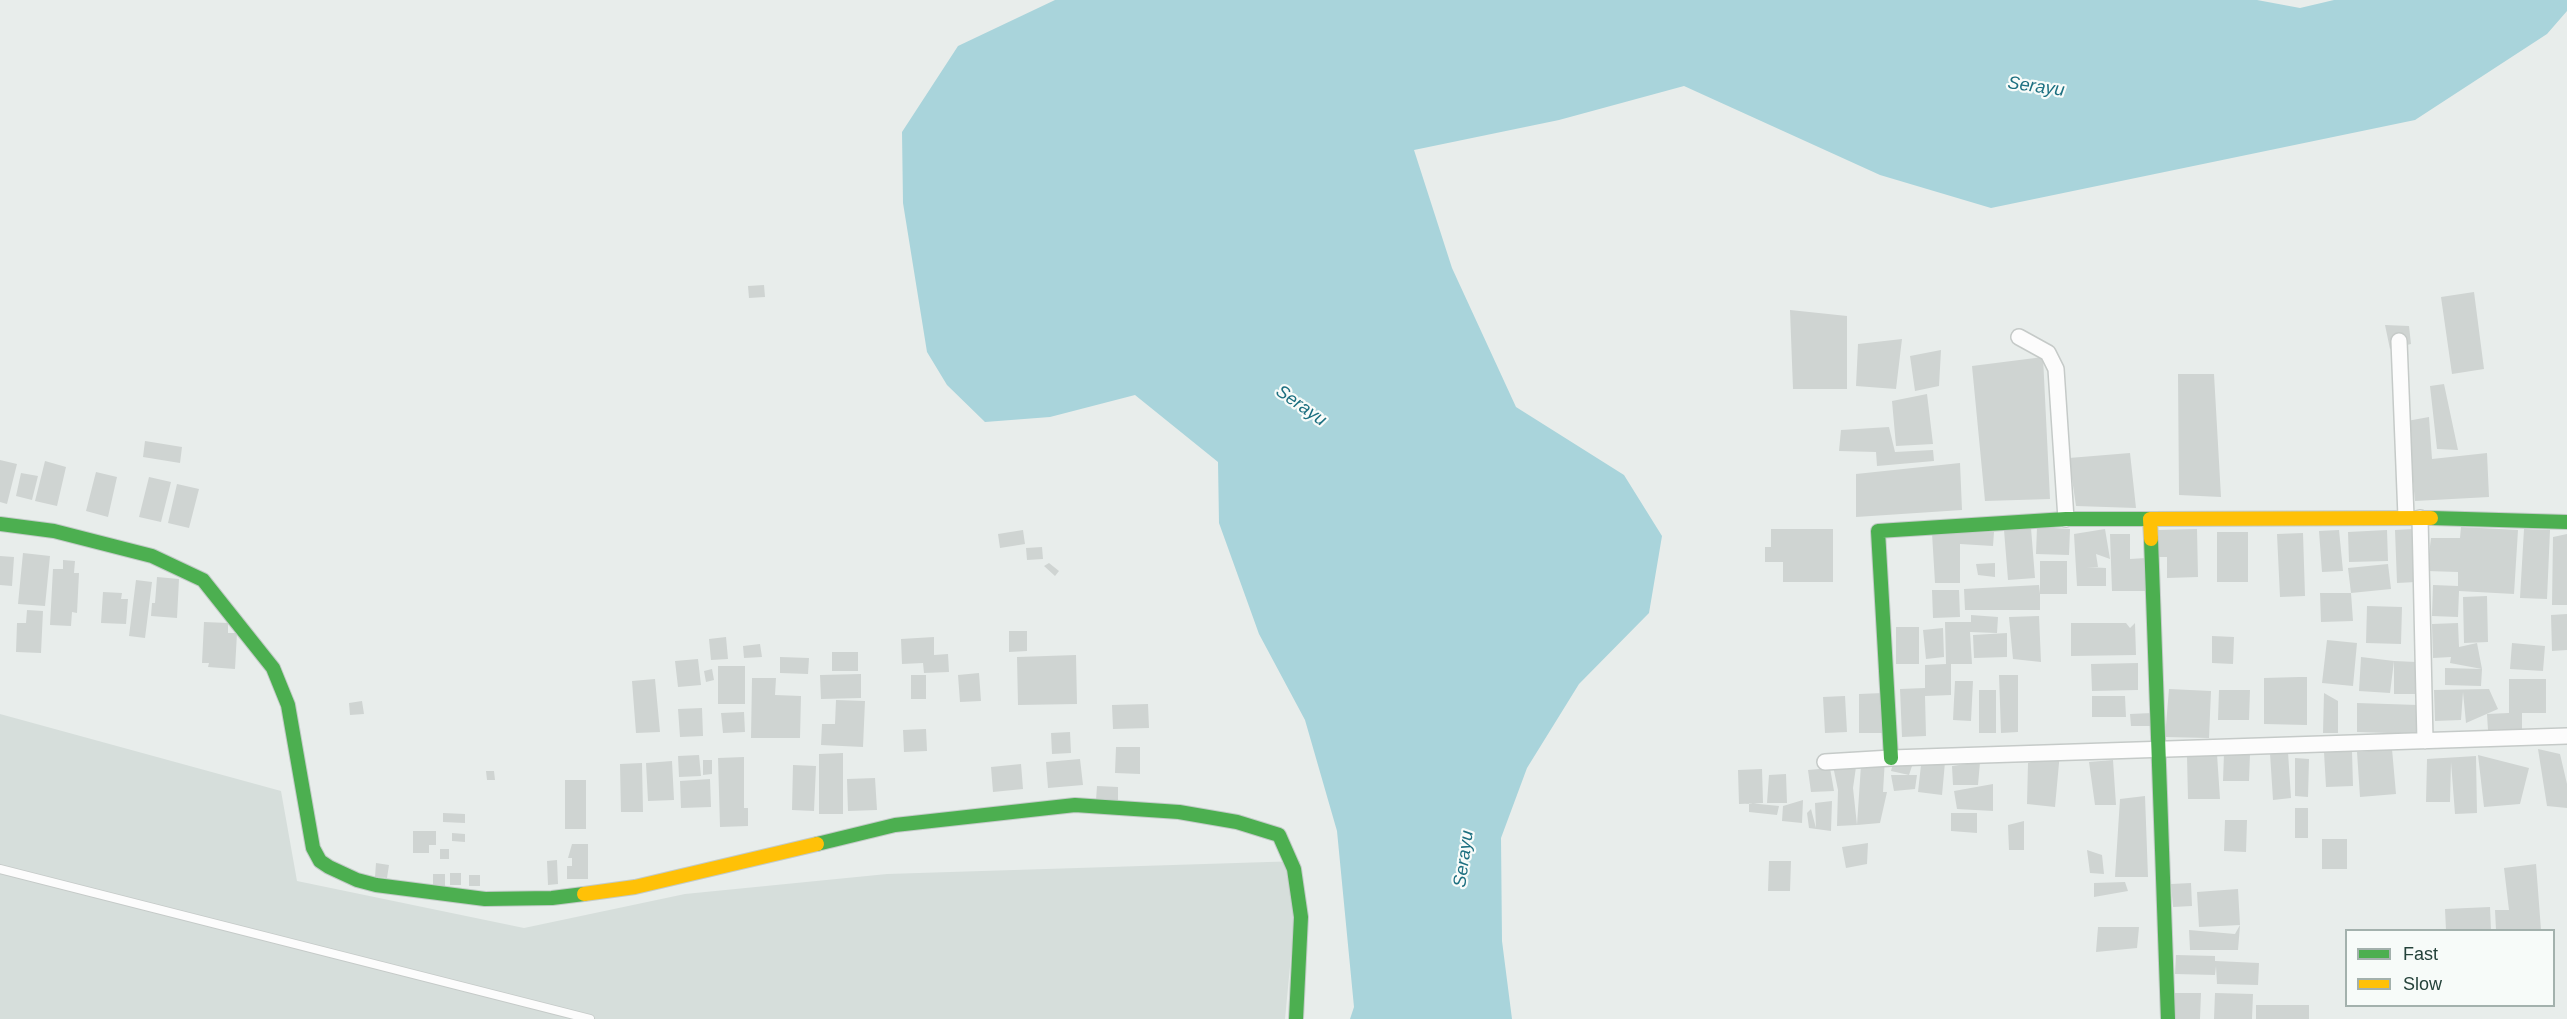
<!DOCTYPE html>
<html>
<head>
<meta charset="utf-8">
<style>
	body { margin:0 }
	#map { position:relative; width:2567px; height:1019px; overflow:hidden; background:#e8edeb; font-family:Helvetica,sans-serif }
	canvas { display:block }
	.legend { position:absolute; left:2345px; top:929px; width:210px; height:78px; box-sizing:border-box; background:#f7fbf9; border:2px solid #a3b1ad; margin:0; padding:8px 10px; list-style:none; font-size:18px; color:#24423a }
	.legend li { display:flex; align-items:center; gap:12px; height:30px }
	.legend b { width:30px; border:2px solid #a3b1ad }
</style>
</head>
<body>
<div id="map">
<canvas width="2567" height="1019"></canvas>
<ul class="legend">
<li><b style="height:8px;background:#4caf50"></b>Fast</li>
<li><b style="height:8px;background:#ffc107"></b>Slow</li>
</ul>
</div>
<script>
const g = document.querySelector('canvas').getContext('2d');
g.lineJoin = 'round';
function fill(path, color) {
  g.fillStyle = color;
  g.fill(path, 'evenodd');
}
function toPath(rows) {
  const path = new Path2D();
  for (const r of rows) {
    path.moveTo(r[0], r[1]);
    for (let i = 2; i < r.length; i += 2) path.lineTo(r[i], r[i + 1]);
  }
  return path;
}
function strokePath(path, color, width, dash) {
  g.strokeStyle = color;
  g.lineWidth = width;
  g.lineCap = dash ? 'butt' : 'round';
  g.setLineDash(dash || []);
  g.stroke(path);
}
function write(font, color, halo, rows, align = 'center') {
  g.font = font + ' Helvetica,sans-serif';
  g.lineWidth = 4.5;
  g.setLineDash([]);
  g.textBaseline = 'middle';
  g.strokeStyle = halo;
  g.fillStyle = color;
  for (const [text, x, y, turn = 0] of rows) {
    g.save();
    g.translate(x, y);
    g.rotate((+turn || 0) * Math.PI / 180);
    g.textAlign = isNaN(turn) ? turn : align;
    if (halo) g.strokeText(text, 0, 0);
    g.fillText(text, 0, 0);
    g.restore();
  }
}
fill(toPath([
	[0,714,281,791,297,881,524,928,685,894,887,874,1300,861,1285,1019,0,1019]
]), '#d6dedb');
fill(toPath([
	[1055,0,2257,0,2300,8,2334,0,2567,0,2567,11,2547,34,2415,120,1991,208,1880,175,1684,86,1559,120,1414,150,1452,268,1516,407,1624,475,1662,536,1649,613,1579,684,1527,768,1501,838,1502,941,1512,1019,1350,1019,1354,1007,1337,831,1305,720,1259,634,1219,523,1218,462,1135,395,1050,417,985,422,947,385,927,352,903,203,902,132,958,46]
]), '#a9d4db');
fill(toPath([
	[764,285,765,297,749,298,748,286],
	[2474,292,2484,369,2452,374,2441,297],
	[1790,310,1847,316,1847,389,1793,389],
	[2385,325,2409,326,2411,344,2390,349],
	[1902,339,1896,389,1856,386,1858,344],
	[1941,350,1939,386,1915,391,1910,356],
	[2043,357,2050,499,1985,501,1972,366],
	[2178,374,2214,374,2221,497,2179,495],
	[2444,384,2458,450,2437,449,2430,386],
	[1927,394,1933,444,1896,446,1892,401],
	[2429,417,2432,459,2487,453,2489,497,2415,501,2407,421],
	[1889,427,1895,452,1933,450,1934,461,1877,466,1876,452,1839,451,1841,430],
	[145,441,182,447,180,463,143,457],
	[2130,453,2136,508,2076,506,2069,458],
	[0,460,17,464,7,504,0,502],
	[45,461,66,467,57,506,35,501],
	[1960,463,1962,510,1856,517,1856,474],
	[96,472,117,477,108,517,86,511],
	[21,473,38,476,32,500,16,496],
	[149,477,171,482,161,522,139,517],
	[177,484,199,489,189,528,168,523],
	[2037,527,2070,529,2069,555,2036,554],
	[2461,527,2518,530,2514,594,2459,591,2458,617,2432,616,2433,585,2458,586,2458,572,2427,571,2431,538,2460,538],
	[2031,528,2035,578,2008,580,2004,530],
	[1771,529,1833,529,1833,582,1783,582,1783,562,1765,562,1765,547,1771,547],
	[2105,529,2110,559,2096,554,2098,567,2087,567,2106,568,2106,586,2077,586,2074,534],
	[2197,529,2198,577,2167,578,2167,557,2159,557,2158,530],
	[2414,529,2416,582,2397,583,2395,530],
	[2524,529,2550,530,2547,599,2520,598],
	[1023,530,1025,544,1000,548,998,534],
	[2339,530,2343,571,2322,572,2319,531],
	[2387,530,2388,561,2349,562,2348,532],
	[1994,532,1993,546,1960,544,1960,583,1935,583,1932,533],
	[2217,532,2248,532,2248,582,2217,582],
	[2303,533,2305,596,2280,597,2277,534],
	[2110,534,2130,534,2130,559,2146,558,2147,591,2112,591],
	[2567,534,2567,605,2552,605,2553,537],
	[1042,547,1043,559,1027,560,1026,548],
	[23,553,50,556,45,606,18,604],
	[0,556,14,557,12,586,0,585],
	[63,560,75,561,74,573,79,573,77,613,72,612,71,626,50,625,53,569,63,569],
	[2040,561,2067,561,2067,594,2040,594,2040,610,1965,610,1964,589,2039,585,2040,594],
	[1049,563,1059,571,1055,576,1044,566],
	[1995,563,1995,577,1978,575,1976,564],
	[2388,564,2391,589,2351,593,2348,568],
	[157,577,179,579,177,618,151,616,152,603,155,603],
	[136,580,152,582,145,638,129,636],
	[1932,590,1959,590,1960,617,1933,618],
	[103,592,122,593,121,599,128,599,126,624,101,623],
	[2320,593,2351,593,2353,621,2321,622],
	[2487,596,2488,642,2464,643,2463,597],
	[2367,606,2402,607,2401,644,2366,643],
	[27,610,43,611,41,653,16,652,17,623,26,623],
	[2567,614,2567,650,2552,651,2551,615],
	[1971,615,1998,617,1997,633,1970,632,1972,664,1951,664,1951,695,1925,696,1926,736,1902,737,1900,689,1925,688,1925,665,1946,664,1945,622,1971,622],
	[2039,616,2041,662,2013,659,2009,617],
	[204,622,228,623,228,633,237,633,235,669,208,667,209,663,202,663],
	[2071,623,2126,623,2130,628,2135,623,2136,655,2071,656],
	[2458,623,2459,647,2477,643,2482,669,2450,663,2451,657,2433,658,2432,624],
	[1896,627,1919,627,1919,664,1896,664],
	[1943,628,1944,657,1926,659,1923,630],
	[1009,631,1027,631,1027,651,1009,652],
	[2007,633,2007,657,1974,658,1973,635],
	[2212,636,2234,637,2233,664,2212,663],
	[726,637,728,659,711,660,709,639],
	[934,637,934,655,948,654,949,672,924,673,923,663,902,664,901,639],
	[2327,640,2357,643,2353,686,2322,683],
	[2512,643,2545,646,2543,671,2510,669],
	[760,644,762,657,744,658,743,646],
	[832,652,858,652,858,671,832,671],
	[1076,655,1077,704,1018,705,1017,657],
	[780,657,809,658,808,674,780,673],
	[2361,657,2394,661,2390,693,2359,691],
	[698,659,701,685,678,687,675,661],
	[2394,661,2416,662,2415,694,2394,694],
	[2138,663,2138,690,2092,691,2091,664],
	[718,666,745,666,745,704,718,704],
	[2445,668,2482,669,2481,686,2445,685],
	[712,669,714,680,706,682,704,671],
	[979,673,981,701,960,702,958,675],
	[861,674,861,698,821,699,820,675],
	[911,675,926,675,926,699,911,699],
	[1999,675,2018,675,2018,732,2001,733],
	[2299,677,2307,677,2307,725,2264,724,2264,678],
	[752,678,776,678,775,695,801,696,800,738,751,738],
	[655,679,660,732,636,733,632,681],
	[2509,679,2546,679,2546,713,2522,713,2522,729,2488,730,2487,714,2509,713],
	[1955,681,1973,681,1971,721,1953,720],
	[2169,689,2211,691,2209,738,2165,737],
	[2489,689,2498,709,2466,723,2463,692,2461,720,2435,721,2434,690],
	[1979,690,1996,690,1996,733,1979,733],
	[2219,690,2250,690,2249,720,2218,720],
	[1883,693,1884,733,1859,733,1859,694],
	[2324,693,2338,701,2338,733,2323,733],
	[1845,696,1847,732,1825,733,1823,697],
	[2092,696,2125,696,2126,717,2092,717],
	[836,700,865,701,863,747,821,745,822,724,835,724],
	[362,701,364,714,350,715,349,703],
	[2357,703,2418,705,2417,734,2357,732],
	[1148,704,1149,728,1113,729,1112,705],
	[702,708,703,736,680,737,678,709],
	[744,712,745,732,723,733,721,713],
	[2152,713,2152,726,2131,726,2130,714],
	[926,729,927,751,904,752,903,730],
	[1070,732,1071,753,1052,754,1051,733],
	[1116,747,1140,747,1140,774,1115,773],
	[2392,749,2396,794,2360,797,2357,752],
	[2538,749,2560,754,2567,784,2567,808,2547,806],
	[2352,751,2353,786,2326,787,2324,752],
	[2060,752,2055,807,2027,804,2028,763],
	[2288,752,2291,798,2273,800,2270,753],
	[843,753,843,814,819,814,819,754],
	[2224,753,2250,754,2249,781,2223,781],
	[2217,754,2220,799,2188,799,2187,756],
	[699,755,701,776,679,777,678,756],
	[2478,755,2529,768,2520,804,2484,807],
	[2476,756,2477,813,2455,814,2451,762,2450,802,2426,802,2427,759],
	[744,757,744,808,748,808,748,826,720,827,718,758],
	[1915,757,1909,775,1917,775,1915,789,1894,791,1891,775,1909,775,1891,771,1893,763],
	[1885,758,1883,792,1887,792,1880,823,1857,825,1861,765],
	[2295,758,2309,759,2308,797,2295,796],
	[1080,759,1083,785,1048,788,1046,762],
	[703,760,712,760,712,774,703,775],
	[1857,760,1853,788,1857,825,1837,826,1838,790,1833,766],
	[2113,760,2116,805,2095,805,2089,762],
	[672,761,674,800,648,801,646,763],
	[1945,762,1942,795,1918,792,1921,765],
	[1980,762,1978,785,1953,785,1952,766],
	[642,763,643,812,621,812,620,764],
	[1021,764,1023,789,993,792,991,767],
	[793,765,816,766,814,811,792,810],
	[1830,768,1834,791,1811,792,1808,770],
	[1762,769,1763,803,1739,804,1738,770],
	[486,771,494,771,495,780,487,780],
	[1786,774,1787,803,1767,803,1769,775],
	[875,778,877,810,848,811,847,779],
	[710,779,711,807,681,808,680,781],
	[565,780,586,780,586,829,565,829],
	[1993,784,1993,811,1957,809,1954,791],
	[1097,786,1118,787,1118,801,1096,800],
	[2145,796,2148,877,2115,877,2120,799],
	[1803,800,1802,823,1782,821,1783,806],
	[1832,801,1831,831,1809,828,1807,813,1811,809,1816,828,1815,803],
	[1749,803,1779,806,1777,815,1749,812],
	[2295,808,2308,808,2308,838,2295,838],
	[443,813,465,814,465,823,443,822],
	[1951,813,1977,813,1977,833,1951,831],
	[2225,820,2247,820,2246,852,2224,851],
	[2024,821,2024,850,2009,850,2008,825],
	[413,831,436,831,436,845,429,845,429,853,413,853],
	[452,833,465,834,465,842,452,841],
	[2322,839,2347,839,2347,869,2322,869],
	[1868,843,1867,864,1846,868,1842,847],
	[572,844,588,844,588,879,567,879,567,866,572,866,572,858,568,858],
	[440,849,449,849,449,859,440,859],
	[2087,850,2102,855,2104,874,2090,873],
	[557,860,558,884,548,885,547,861],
	[1769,861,1791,861,1790,891,1768,891],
	[376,863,389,865,387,878,375,877],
	[2536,864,2541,930,2496,930,2495,910,2509,910,2504,868],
	[450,873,461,873,461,885,450,885],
	[433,874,445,874,445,886,433,886],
	[469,875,480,875,480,886,469,886],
	[2125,882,2128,891,2094,897,2094,883],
	[2191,883,2192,906,2173,907,2171,884],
	[2238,889,2240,925,2199,927,2197,892],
	[2490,907,2491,930,2446,930,2445,909],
	[2240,925,2238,950,2190,950,2189,930,2235,934],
	[2098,927,2139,927,2137,948,2096,952],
	[2176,955,2215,956,2215,961,2259,963,2258,985,2217,984,2216,966,2215,975,2175,974],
	[2175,993,2201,993,2200,1019,2175,1019],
	[2215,993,2253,994,2252,1019,2214,1019],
	[2256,1005,2309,1005,2309,1019,2256,1019]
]), '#cfd4d2');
const lane = toPath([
	[0,869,590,1019]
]);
const street = toPath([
	[2019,337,2048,353,2056,369,2066,519],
	[2399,341,2406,517],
	[2420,518,2425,741],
	[1825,762,1891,758,2567,736]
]);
const fast = toPath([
	[2431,518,2567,522],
	[0,524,54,531,152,556,203,580,273,668,288,705,313,848,320,861,329,867,357,880,376,885,485,899,552,898,584,894],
	[2151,539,2168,1019],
	[1891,758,1878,531,2066,519,2150,519],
	[817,844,895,825,1075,805,1179,812,1237,822,1279,835,1294,869,1301,917,1296,1019]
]);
const slow = toPath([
	[2151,539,2150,519,2431,518],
	[584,894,635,887,817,844]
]);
strokePath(lane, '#c5cac8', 10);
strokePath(street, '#c5cac8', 18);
strokePath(fast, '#c3cbc8', 16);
strokePath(slow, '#c3cbc8', 16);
strokePath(lane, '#fcfcfc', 8);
strokePath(street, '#fcfcfc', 15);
strokePath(fast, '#4caf50', 14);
strokePath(slow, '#ffc107', 14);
write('italic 18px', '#1c6f80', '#f7fbf9', [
	["Serayu",2036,87,8],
	["Serayu",1301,406,35],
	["Serayu",1464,859,-82]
]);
</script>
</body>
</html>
